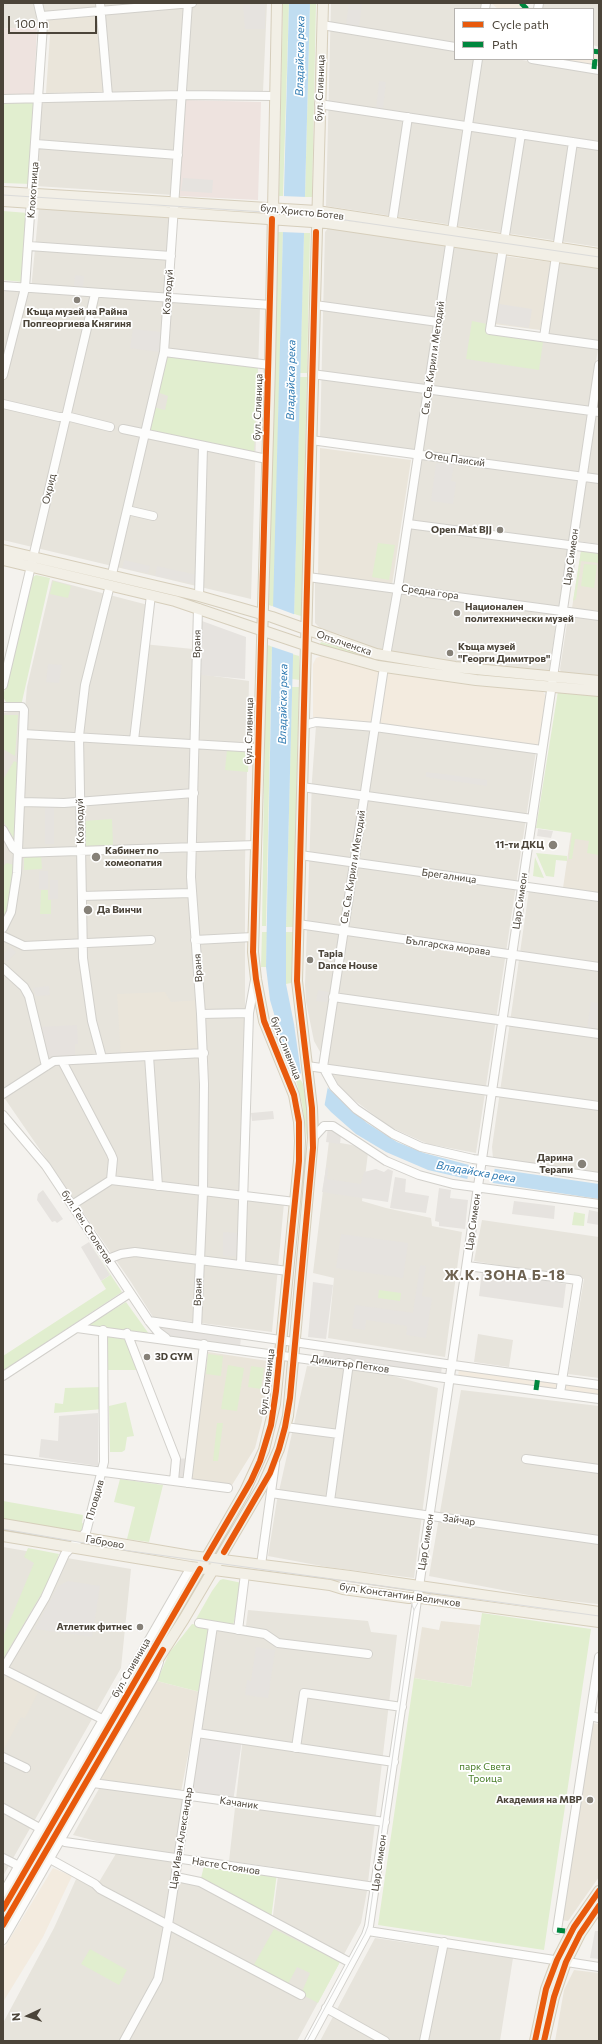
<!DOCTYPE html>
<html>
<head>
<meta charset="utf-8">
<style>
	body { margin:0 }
	#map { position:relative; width:602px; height:2044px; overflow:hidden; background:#f4f2ee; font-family:Commissioner,sans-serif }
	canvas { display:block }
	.frame { position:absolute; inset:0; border:4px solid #4b4439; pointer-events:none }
	.legend { position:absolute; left:454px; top:8px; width:140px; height:52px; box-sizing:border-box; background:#fff; border:1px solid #b7b4b0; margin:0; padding:5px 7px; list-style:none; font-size:12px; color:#4b4439 }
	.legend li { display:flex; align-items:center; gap:8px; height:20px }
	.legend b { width:20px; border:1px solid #b7b4b0 }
	.north { position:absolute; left:8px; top:1996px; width:40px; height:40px; -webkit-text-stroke:3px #fff; paint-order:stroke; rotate:266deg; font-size:11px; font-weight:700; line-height:16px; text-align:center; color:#4b4439 }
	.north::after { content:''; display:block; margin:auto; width:14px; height:18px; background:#4b4439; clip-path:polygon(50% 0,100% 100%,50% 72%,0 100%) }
	.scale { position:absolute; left:8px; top:16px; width:89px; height:18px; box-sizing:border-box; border:2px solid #4b4439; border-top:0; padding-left:5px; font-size:12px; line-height:14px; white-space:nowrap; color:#4b4439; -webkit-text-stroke:3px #fff; paint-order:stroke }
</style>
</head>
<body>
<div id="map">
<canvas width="602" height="2044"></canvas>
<div class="frame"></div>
<ul class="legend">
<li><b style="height:5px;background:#e8590c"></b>Cycle path</li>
<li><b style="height:5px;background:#00873e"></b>Path</li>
</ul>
<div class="north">N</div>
<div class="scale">100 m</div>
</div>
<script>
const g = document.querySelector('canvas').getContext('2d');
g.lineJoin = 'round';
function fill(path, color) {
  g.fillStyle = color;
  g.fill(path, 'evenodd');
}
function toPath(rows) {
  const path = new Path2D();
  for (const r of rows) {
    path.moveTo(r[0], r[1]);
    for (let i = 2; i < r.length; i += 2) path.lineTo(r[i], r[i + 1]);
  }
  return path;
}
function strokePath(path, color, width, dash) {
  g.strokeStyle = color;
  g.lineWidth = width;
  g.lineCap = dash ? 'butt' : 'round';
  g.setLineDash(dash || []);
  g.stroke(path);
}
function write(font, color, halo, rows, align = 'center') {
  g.font = font + ' Commissioner,sans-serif';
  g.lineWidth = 3.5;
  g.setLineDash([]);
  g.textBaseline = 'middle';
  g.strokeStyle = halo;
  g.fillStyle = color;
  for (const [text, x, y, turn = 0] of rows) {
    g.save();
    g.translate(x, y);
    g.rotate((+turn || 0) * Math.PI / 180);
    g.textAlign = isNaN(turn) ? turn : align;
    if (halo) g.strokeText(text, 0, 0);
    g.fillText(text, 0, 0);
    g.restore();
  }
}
fill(toPath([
	[3,3,267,3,263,92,180,93,173,195,36,186,41,100,109,97,103,8,36,14,37,26,3,29],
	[331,3,482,3,481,9,455,9,455,59,515,59,599,71,599,247,326,206],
	[540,3,599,3,599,47,593,45,593,9,539,9],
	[39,207,172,218,166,301,260,307,251,599,3,540,3,288,31,290],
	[329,227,496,252,498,255,489,326,547,334,559,263,599,268,599,342,549,671,476,665,394,654,378,650,342,635,321,629,315,623,315,583,317,581,396,592,419,454,320,438,325,232],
	[599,394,599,544,577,541],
	[52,580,148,605,143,644,193,649,192,673,249,681,245,863,245,1053,240,1198,284,1203,272,1332,153,1317,131,1282,3,1096,3,713,25,709,27,687],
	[571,616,599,620,599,679,561,673,560,669,568,617],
	[316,726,421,736,536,751,476,1153,428,1144,390,1127,342,1091,314,1041,306,1002,305,985,312,780],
	[529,890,599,900,599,1174,493,1159,492,1147],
	[329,1141,352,1145,368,1153,362,1201,386,1208,431,1218,432,1226,462,1232,445,1357,328,1338,334,1278,313,1273],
	[482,1220,599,1237,599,1378,568,1374,584,1279,474,1261],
	[478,1334,513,1340,509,1367,474,1362],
	[307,1366,378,1372,438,1388,414,1578,327,1567,268,1556,277,1500],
	[461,1390,599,1406,598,1604,544,1598,429,1576],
	[3,1547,131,1569,121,1668,3,1876],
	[248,1610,368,1621,371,1632,397,1635,367,1891,361,1923,297,2041,3,2041,3,2023,54,1928,77,1877,96,1887,120,1847,73,1835,100,1787,183,1798,170,1880,198,1883,272,1923,279,1868,229,1861,243,1737,202,1730,217,1630,245,1633],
	[375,1938,513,1958,500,2041,320,2041]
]), '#e7e4dc');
fill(toPath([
	[491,3,518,3,524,9,498,9],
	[593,49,599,51,599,67,547,59,593,59],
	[321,656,360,667,391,673,543,692,546,696,539,746,313,719,313,664,316,658],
	[459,1367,599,1386,599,1397,458,1378],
	[53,1868,72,1876,43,1937,3,2002,3,1950]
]), '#f3ebdf');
fill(toPath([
	[77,1025,78,1044,75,1044,75,1056,47,1057,42,1027]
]), '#e6e2de');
fill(toPath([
	[98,14,104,92,46,93,50,35,47,35,48,18],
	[503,256,551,262,540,330,494,324],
	[320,448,411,460,392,585,318,574],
	[581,551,599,554,599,613,572,608],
	[571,833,599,837,599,893,563,888],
	[165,992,171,1002,200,1000,204,1053,121,1057,117,994],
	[208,1352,268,1361,269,1363,262,1421,255,1448,232,1485,191,1479],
	[441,1621,480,1625,471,1687,414,1678,422,1627,439,1630],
	[7,1675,39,1691,25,1718,21,1717,3,1751,3,1682],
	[157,1681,200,1692,181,1792,99,1779],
	[593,1723,599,1724,599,1877,568,1921,561,1920],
	[574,1970,599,1973,599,2041,555,2041,564,1990]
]), '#eae5da');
fill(toPath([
	[37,26,34,95,3,95,3,29],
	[185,100,261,102,258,200,180,196,178,193]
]), '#eee3df');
fill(toPath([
	[283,3,289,3,283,196,279,196],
	[310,3,316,3,312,197,305,197],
	[35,100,31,184,3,183,3,101],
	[3,211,28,213,23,282,3,280],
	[277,232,283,232,274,607,269,605],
	[304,233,310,233,307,373,300,373],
	[472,321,487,324,486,334,543,342,539,370,466,359],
	[165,353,258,364,254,453,148,430,153,407,165,410,168,396,157,392],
	[300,377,307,377,301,616,294,614],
	[378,543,395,545,389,580,372,577],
	[581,551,599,554,599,563,581,561,576,599,573,601],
	[584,564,597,565,594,588,581,586],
	[36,575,50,578,21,706,11,705,6,702,3,697,29,580],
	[53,581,71,586,68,598,50,594],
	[321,642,387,661,387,662,340,651,320,644],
	[266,645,272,646,266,926,262,926],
	[292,654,299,656,300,680,292,679],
	[292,687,299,687,293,927,286,927],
	[558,691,599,695,599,855,587,853,589,841,575,839,572,859,569,859,572,833,536,828],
	[3,715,18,715,15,756,3,749],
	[227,750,249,752,248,772,225,770],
	[14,761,18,763,15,840,3,821,3,780],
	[112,819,113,845,84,846,83,821],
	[536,853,567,856,567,861,556,860,554,877,546,876],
	[41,856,42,869,24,870,24,857],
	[535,857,544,878,533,876],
	[7,863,14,865,12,892,3,922,3,866],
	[41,890,48,890,48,900,51,900,51,914,40,914],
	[262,932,267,932,266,967,261,967],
	[286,932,293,932,291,983,286,984],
	[298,1075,302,1080,306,1101,308,1147,302,1103,295,1077],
	[574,1212,585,1214,584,1226,572,1225],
	[89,1242,122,1292,3,1371,3,1356,106,1289,101,1281,110,1275],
	[379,1290,401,1293,400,1301,378,1298],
	[126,1302,149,1334,88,1325],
	[106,1333,125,1336,141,1370,105,1370],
	[208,1354,223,1356,221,1376,206,1374],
	[228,1365,244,1368,237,1411,221,1409],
	[251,1366,264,1368,261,1389,248,1387],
	[102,1387,103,1409,54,1413,55,1403,63,1404,65,1388],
	[126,1402,134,1436,127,1437,125,1450,122,1452,110,1452,109,1406],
	[217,1423,223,1423,218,1461,213,1461],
	[120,1479,163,1485,149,1542,127,1539,135,1507,114,1502],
	[3,1501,83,1515,82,1523,86,1524,81,1533,3,1519],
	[28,1548,59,1554,50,1579,3,1659,3,1637,34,1563,24,1557],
	[223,1579,242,1583,233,1626,196,1619,212,1591,220,1580],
	[482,1613,591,1629,544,1950,378,1925,414,1678,471,1687],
	[192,1624,210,1627,200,1692,157,1681,169,1653],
	[205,1862,277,1873,271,1919,200,1882],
	[274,1929,340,1962,318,2003,301,1994,310,1973,297,1967,287,1986,252,1968],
	[90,1949,127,1970,119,1985,81,1964]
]), '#e1eecf');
fill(toPath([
	[349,3,362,3,359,27,346,25],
	[265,4,265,29,245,29,243,5],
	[379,81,386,82,383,109,376,108],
	[183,178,213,180,212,193,181,191],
	[75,275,84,276,83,287,74,286],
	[499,304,532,309,529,328,496,323],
	[133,329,161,332,159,352,130,348],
	[436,463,454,465,451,481,456,482,453,504,431,501],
	[124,560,150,566,148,573,122,568],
	[157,566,197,575,195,584,155,576],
	[202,621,246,637,245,679,201,675],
	[48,664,62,665,59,683,46,682],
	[426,772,451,775,450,780,451,775,487,780,487,786,426,777],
	[45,805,54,805,54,844,45,844],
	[538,829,553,831,551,838,537,836],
	[39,871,48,871,48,889,39,889],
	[50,880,58,880,58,899,50,899],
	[10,947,16,952,7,962,3,958,3,955],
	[49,986,50,995,36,996,33,988],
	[318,990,329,992,327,1002,316,1001],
	[591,1002,599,1003,597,1030,587,1029],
	[273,1111,274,1119,252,1121,251,1113],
	[328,1127,341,1135,340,1144,326,1142],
	[326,1168,328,1168,327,1179,361,1184,364,1172,376,1169,384,1172,388,1169,393,1171,388,1202,322,1192],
	[395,1177,406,1179,405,1192,429,1196,426,1213,390,1208],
	[439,1188,451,1190,450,1198,468,1200,465,1229,439,1226,439,1222,435,1221],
	[43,1190,63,1219,57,1223,55,1221,52,1222,37,1200,38,1194],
	[514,1201,555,1206,554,1219,512,1214],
	[589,1210,599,1212,599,1225,587,1223],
	[223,1232,241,1233,241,1257,223,1256],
	[341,1234,408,1243,403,1278,336,1268],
	[89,1242,110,1275,101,1281,81,1247],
	[420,1265,426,1266,422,1296,432,1298,426,1338,406,1335,407,1326,366,1320,365,1330,352,1328,355,1305,413,1313],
	[482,1271,566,1284,563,1308,479,1296],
	[313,1282,333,1285,326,1339,308,1337],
	[156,1326,241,1337,240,1347,166,1337],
	[324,1349,442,1366,441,1374,323,1358],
	[98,1413,98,1466,39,1457,41,1439,58,1441,59,1416],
	[190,1458,187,1483,174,1481,176,1459],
	[68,1581,100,1586,92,1637,35,1629,58,1586],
	[256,1647,275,1650,268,1698,245,1695,247,1680,251,1681],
	[197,1733,242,1740,233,1802,188,1796],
	[595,1931,599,1931,599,1959,590,1958]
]), '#e6e3df');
fill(toPath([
	[289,3,310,3,286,927,286,984,294,1024,301,1043,317,1073,328,1088,367,1123,397,1142,424,1153,469,1165,599,1184,599,1199,467,1179,428,1170,386,1152,356,1134,331,1112,302,1080,284,1048,270,1000,266,967,272,646]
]), '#c0ddf1');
fill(toPath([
	[281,196,307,197,306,233,281,232],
	[272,606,296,615,294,654,270,646],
	[294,1024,310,1059,328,1086,324,1108,297,1076,301,1073],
	[470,1163,495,1167,492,1185,467,1181]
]), '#f4f2ee');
const minor = toPath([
	[100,3,108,96],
	[485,9,486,3],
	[538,9,539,3],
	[42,16,192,3],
	[322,25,455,47],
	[532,59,599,70],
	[3,99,182,95,275,96],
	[319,104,599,146],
	[521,134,490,330,599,345],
	[36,144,178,155],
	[392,224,408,117],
	[29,246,171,256],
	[3,286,271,305],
	[315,305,438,322],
	[544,337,573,142],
	[164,352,270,365],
	[312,374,599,412],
	[3,375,25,288,43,25,38,3],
	[3,404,59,417,70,417,110,427],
	[123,429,267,459],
	[311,440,599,479],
	[127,510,153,516],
	[408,524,599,549],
	[112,574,164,352,188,3],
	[308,577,599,616],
	[199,596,203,447],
	[386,656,398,588,478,59],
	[3,685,95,294],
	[3,707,22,707,24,710,17,873,11,912,3,928],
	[304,725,316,722,375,727,542,750],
	[23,734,258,748],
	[134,740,151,595],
	[302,787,532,819],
	[21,802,64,803,194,793],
	[3,830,13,848,19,853,256,845],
	[300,855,599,897],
	[82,896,191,893],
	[298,924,599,967],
	[3,936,24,946,151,940],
	[195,940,253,937],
	[3,968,24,987,29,996,46,1066],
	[333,997,599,1034],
	[201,1014,249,1013],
	[149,1056,158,1186],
	[102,1058,92,1021,83,958,79,736,85,685,110,585],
	[62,1061,111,1154,113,1159,111,1180],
	[307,1066,599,1106],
	[323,1067,384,667],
	[323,1067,334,1087,356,1109,393,1134,421,1147,473,1159,599,1177],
	[3,1094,54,1061,204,1053],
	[3,1115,46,1166,149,1321,158,1332,166,1338],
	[313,1138,324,1126,333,1126,386,1161,419,1175,453,1184,599,1204],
	[72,1205,111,1180,295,1202],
	[108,1259,121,1254,135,1252,288,1271],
	[241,1265,249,1013,255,980],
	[467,1266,578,1280,560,1393],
	[149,1321,446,1364,599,1385],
	[77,1328,599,1399],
	[197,1328,203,1192,204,1084,201,1014,191,877,198,608],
	[127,1333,176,1459,174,1481],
	[3,1376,130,1293],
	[285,1427,339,1434],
	[3,1459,228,1488],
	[526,1459,599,1469],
	[187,1483,204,1344],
	[271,1493,599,1540],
	[330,1501,349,1363],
	[261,1565,275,1463],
	[199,1623,265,1634,278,1643,368,1654],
	[238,1630,245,1574],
	[3,1669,45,1598,65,1554,86,1532,104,1462,103,1330],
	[3,1669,104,1720],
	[590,1716,599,1718],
	[197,1733,394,1762],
	[296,1748,304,1693,402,1707],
	[3,1757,26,1768],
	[93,1783,385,1822],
	[3,1808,65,1842,375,1887],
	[3,1858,19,1866],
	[50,1859,95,1884,100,1889,301,1995],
	[176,1877,200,1882,351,1963],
	[3,1893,191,1567],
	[557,1930,599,1657],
	[368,1931,599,1967],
	[3,1940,154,1677,159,1662],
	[326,2008,385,2041],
	[124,2041,158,1979,168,1925,213,1626],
	[309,2041,366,1935,369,1926,599,365],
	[424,2041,444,1942]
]);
const major = toPath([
	[3,192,317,211,599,254],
	[3,201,327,223,599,263],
	[3,550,199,596,272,617,376,654,455,667,599,681],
	[3,560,175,601,317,649,378,666,476,680,599,691],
	[3,1524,191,1556,350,1576,599,1612],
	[3,1536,191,1567,330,1585,343,1589,409,1598,421,1598,599,1622],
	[3,1909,245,1491,264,1450,275,1404,299,1161,300,1141,299,1122,294,1095,264,1021,256,979,253,952,270,365,277,3],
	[3,1925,143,1683,184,1619,263,1485,279,1449,288,1416,313,1138,312,1108,297,981,323,3],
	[535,2041,546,1989,557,1960,574,1927,599,1891],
	[544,2041,554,1997,566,1962,580,1934,599,1906]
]);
strokePath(minor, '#d2d0cb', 10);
strokePath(major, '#d6cebb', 12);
strokePath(minor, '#fdfdfc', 8);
strokePath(major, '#f2efe6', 10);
strokePath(toPath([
	[3,195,311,215,599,257],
	[3,1529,130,1551,599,1616],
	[400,1591,409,1597,414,1610],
	[307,2041,365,1934,368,1926,414,1610,420,1599,431,1594]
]), '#dbdbda', 1);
strokePath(toPath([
	[521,3,527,9],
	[594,69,596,49],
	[536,1390,538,1376],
	[557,1930,565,1931]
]), '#00873e', 5, [10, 5]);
strokePath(toPath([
	[224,1552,270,1473,279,1449,285,1427,290,1398,313,1148,312,1108,297,981,316,232],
	[206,1558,251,1481,260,1461,271,1425,276,1391,299,1161,299,1122,294,1095,264,1021,256,979,253,952,272,219],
	[3,1909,200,1569],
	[3,1925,163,1650],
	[535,2041,546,1989,557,1960,574,1927,599,1891],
	[544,2041,554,1997,566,1962,580,1934,599,1906]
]), '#e8590c', 6);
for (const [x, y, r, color] of [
	[77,300,4,"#868178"],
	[500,530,4,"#868178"],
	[457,613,4,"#868178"],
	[450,653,4,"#868178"],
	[553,845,5,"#868178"],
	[96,857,5,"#868178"],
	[88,910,5,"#868178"],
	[310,960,4,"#868178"],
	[582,1164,5,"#868178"],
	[147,1357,4,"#868178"],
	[140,1627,4,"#868178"],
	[590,1800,4,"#868178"]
]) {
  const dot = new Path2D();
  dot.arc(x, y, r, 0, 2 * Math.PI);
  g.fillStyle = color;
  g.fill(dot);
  strokePath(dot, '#fff', 1.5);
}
write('10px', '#4b4439', '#fff', [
	["бул. Сливница",320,88,-88],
	["Клокотница",33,190,-86],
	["бул. Христо Ботев",302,212,6],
	["Козлодуй",168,292,-86],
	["Св. Св. Кирил и Методий",433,358,-82],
	["бул. Сливница",258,407,-88],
	["Отец Паисий",455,459,8],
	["Охрид",49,489,-77],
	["Цар Симеон",571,557,-82],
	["Средна гора",430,592,8],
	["Опълченска",344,643,19],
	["Враня",197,644,-89],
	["бул. Сливница",249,731,-89],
	["Козлодуй",80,821,-91],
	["Св. Св. Кирил и Методий",353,867,-81],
	["Брегалница",449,876,8],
	["Цар Симеон",520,901,-82],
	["Българска морава",448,946,8],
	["Враня",198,968,-94],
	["бул. Сливница",286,1048,68],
	["Цар Симеон",473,1222,-82],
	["бул. Ген. Столетов",87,1227,57],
	["Враня",198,1292,-88],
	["Димитър Петков",350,1364,8],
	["бул. Сливница",267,1382,-83],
	["Пловдив",95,1500,-74],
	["Зайчар",459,1520,8],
	["Габрово",105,1542,10],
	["Цар Симеон",426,1542,-81],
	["бул. Константин Величков",400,1595,8],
	["бул. Сливница",131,1668,-60],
	["Качаник",239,1803,8],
	["Цар Иван Александър",181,1838,-81],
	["Цар Симеон",379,1863,-82],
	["Насте Стоянов",226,1866,9]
]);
write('bold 10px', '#4b4439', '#fff', [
	["Къща музей на Райна",77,312,"center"],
	["Попгеоргиева Княгиня",77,324,"center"],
	["Open Mat BJJ",492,530,"right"],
	["Национален",465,607],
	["политехнически музей",465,619],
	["Къща музей",458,647],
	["\"Георги Димитров\"",458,659],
	["11-ти ДКЦ",544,845,"right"],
	["Кабинет по",105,851],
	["хомеопатия",105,863],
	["Да Винчи",97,910],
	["Tapia",318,954],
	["Dance House",318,966],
	["Дарина",573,1158,"right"],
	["Терапи",573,1170,"right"],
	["3D GYM",155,1357],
	["Атлетик фитнес",132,1627,"right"],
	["Академия на МВР",582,1800,"right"]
], 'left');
write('10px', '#4a7f2a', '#fff', [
	["парк Света",485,1767],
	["Троица",485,1779]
]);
write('italic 11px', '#2e7ab2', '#fff', [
	["Владайска река",300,56,-89],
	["Владайска река",291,380,-89],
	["Владайска река",283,704,-89],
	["Владайска река",476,1172,10]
]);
g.letterSpacing = '1px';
write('bold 14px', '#6e6250', '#fff', [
	["Ж.К. ЗОНА Б-18",505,1275]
]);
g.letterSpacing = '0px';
</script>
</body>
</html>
